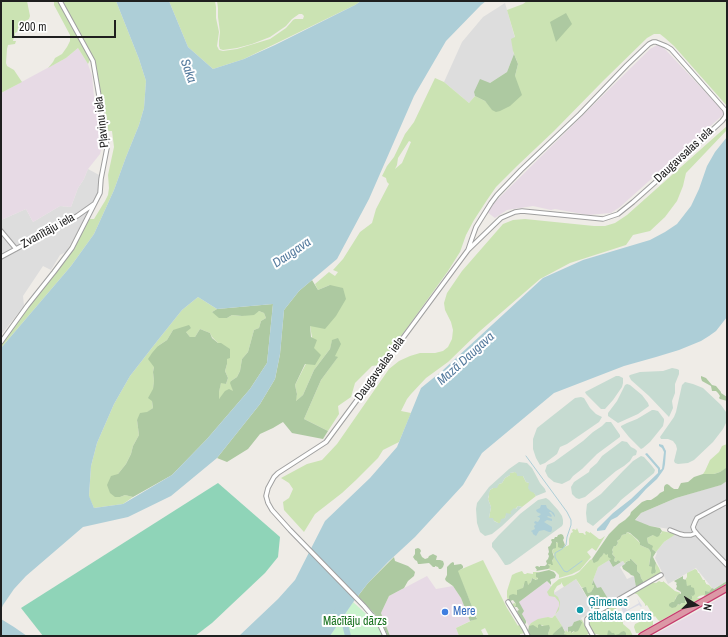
<!DOCTYPE html>
<html>
<head>
<meta charset="utf-8">
<style>
	body { margin:0 }
	#map { position:relative; width:728px; height:637px; overflow:hidden; background:#efece7; font-family:"Archivo Narrow",sans-serif }
	canvas { display:block }
	.frame { position:absolute; inset:0; border:2px solid #1f1f1f; pointer-events:none }
	.north { position:absolute; left:676px; top:585px; width:40px; height:40px; -webkit-text-stroke:3px #fff; paint-order:stroke; rotate:101deg; font-size:11px; font-weight:700; line-height:16px; text-align:center; color:#1f1f1f }
	.north::after { content:''; display:block; margin:auto; width:14px; height:18px; background:#1f1f1f; clip-path:polygon(50% 0,100% 100%,50% 72%,0 100%) }
	.scale { position:absolute; left:12px; top:20px; width:104px; height:18px; box-sizing:border-box; border:2px solid #1f1f1f; border-top:0; padding-left:5px; font-size:12px; line-height:14px; white-space:nowrap; color:#1f1f1f; -webkit-text-stroke:3px #fff; paint-order:stroke }
</style>
</head>
<body>
<div id="map">
<canvas width="728" height="637"></canvas>
<div class="frame"></div>
<div class="north">N</div>
<div class="scale">200 m</div>
</div>
<script>
const g = document.querySelector('canvas').getContext('2d');
g.lineJoin = 'round';
function fill(path, color) {
  g.fillStyle = color;
  g.fill(path, 'evenodd');
}
function toPath(rows) {
  const path = new Path2D();
  for (const r of rows) {
    path.moveTo(r[0], r[1]);
    for (let i = 2; i < r.length; i += 2) path.lineTo(r[i], r[i + 1]);
  }
  return path;
}
function strokePath(path, color, width, dash) {
  g.strokeStyle = color;
  g.lineWidth = width;
  g.lineCap = dash ? 'butt' : 'round';
  g.setLineDash(dash || []);
  g.stroke(path);
}
function write(font, color, halo, rows, align = 'center') {
  g.font = font + ' "Archivo Narrow",sans-serif';
  g.lineWidth = 4;
  g.setLineDash([]);
  g.textBaseline = 'middle';
  g.strokeStyle = halo;
  g.fillStyle = color;
  for (const [text, x, y, turn = 0] of rows) {
    g.save();
    g.translate(x, y);
    g.rotate((+turn || 0) * Math.PI / 180);
    g.textAlign = isNaN(turn) ? turn : align;
    if (halo) g.strokeText(text, 0, 0);
    g.fillText(text, 0, 0);
    g.restore();
  }
}
fill(toPath([
	[505,3,515,38,513,51,514,54,507,72,490,83,474,92,475,96,469,103,444,82,462,42,483,17],
	[88,169,101,176,100,194,94,198,92,207,66,252,60,255,51,270,43,266,23,296,24,306,1,335,1,220,26,209,33,222,60,206,71,207,78,188,84,179],
	[727,481,727,581,713,589,696,568,668,584,655,558,657,553,656,552,664,542,677,533,670,529,650,526,635,521,641,513,676,498,720,485],
	[609,560,613,567,623,561,625,564,620,567,627,579,634,576,636,587,610,602,601,587,597,589,593,580,598,567],
	[576,579,595,611,581,618,582,620,574,622,572,626,568,627,568,631,565,631,555,615,559,610,554,594,554,593]
]), '#ddd');
fill(toPath([
	[657,45,663,47,725,113,620,207,611,213,588,215,555,209,551,210,533,206,507,210,495,218,487,212,497,200,650,49],
	[78,48,88,64,92,76,94,97,103,143,100,154,88,169,84,179,78,188,71,207,60,206,33,222,26,209,1,220,1,93,66,58],
	[427,576,436,589,453,586,461,598,470,621,456,628,459,636,390,636,381,613,389,596],
	[547,581,555,592,554,594,559,599,560,606,559,610,552,618,548,617,531,623,529,626,522,614,519,602],
	[727,594,727,636,652,636,696,612]
]), '#e7dae5');
fill(toPath([
	[1,1,27,1,30,16,29,19,19,25,17,32,15,33,15,36,14,37,13,41,16,41,15,44,8,45,7,49,6,63,7,66,14,70,22,82,1,93],
	[54,1,58,1,85,49,90,60,88,64,78,48,66,58,48,68,53,62,55,58,62,54,67,47,70,41,70,35,54,5],
	[61,1,116,1,139,59,146,81,144,108,139,125,126,157,114,190,94,234,71,266,1,348,1,341,56,273,89,219,94,219,105,201,108,195,109,188,108,175,114,147,112,131,107,131,99,84,96,67,84,39],
	[169,1,215,1,216,7,216,18,219,32,217,46,219,50,223,51,237,49,270,39,286,28,293,20,295,19,303,19,304,16,302,14,299,14,292,19,286,26,270,37,252,44,237,48,223,50,220,49,219,46,219,41,220,32,218,17,218,8,217,1,361,1,355,5,244,59,213,69,188,47],
	[527,1,727,1,727,106,674,46,665,38,660,34,654,34,647,38,603,81,554,131,517,166,496,187,487,200,474,220,466,235,460,252,448,271,407,328,379,365,372,366,355,383,351,397,338,406,339,414,328,431,304,419,321,380,337,358,335,356,332,341,330,349,314,370,303,395,295,402,297,394,295,385,314,348,310,326,330,285,318,290,315,284,329,272,335,276,338,272,333,270,343,259,360,232,372,223,376,209,389,184,387,182,386,178,382,176,387,166,394,157,405,134,414,122,435,78,444,82,469,103,475,96,485,101,492,109,515,76,518,64,513,51,511,39,515,37,507,10,523,4],
	[409,141,411,142,402,163,395,169,397,165,398,158],
	[727,126,727,130,686,173,683,186,677,201,665,217,650,231,633,235,626,245,570,263,540,279,480,331,448,362,426,378,411,394,407,399,401,411,411,413,399,442,383,450,378,458,356,480,342,493,315,514,304,532,284,510,283,502,289,498,293,489,289,483,281,478,307,464,322,460,337,444,389,369,399,361,410,356,420,353,435,353,443,351,448,347,452,339,453,330,451,322,445,310,444,303,447,293,462,271,503,224,513,220,525,219,594,226,605,226,615,223,627,215],
	[198,297,217,309,212,312,227,318,232,315,242,316,259,311,264,313,266,318,261,321,259,328,254,330,248,352,242,359,240,371,237,377,231,381,233,391,219,399,219,392,221,382,226,384,228,378,225,371,227,364,218,343,212,337,210,333,200,329,195,337,190,337,186,332,173,330,167,340,158,346,153,372,154,381,152,401,153,408,137,420,139,435,133,446,131,454,126,464,118,474,120,497,125,495,133,497,123,504,94,508,89,497,91,466,97,443,114,404,130,376,158,340,182,310],
	[727,444,727,468,720,472,714,474,703,474,705,471,710,460,719,452,722,446],
	[515,472,523,476,526,482,529,483,536,496,522,507,518,506,511,514,506,516,505,518,500,523,498,523,489,518,491,507,488,499,489,496,488,494,490,490,499,484,502,483,505,478,510,475,510,473],
	[577,528,579,533,583,533,585,535,586,534,585,533,586,531,590,533,590,532,599,539,601,539,605,536,596,551,592,548,587,552,591,557,580,570,572,574,559,578,559,575,555,571,548,569,549,566,548,564,551,564,553,559,554,555,552,551,556,546,555,542,558,543,560,548,567,546,569,545,569,539,571,533,573,532,572,530,573,529,576,530],
	[662,531,676,534,664,542,656,552,652,549,651,545,648,543,647,538,653,535,661,534],
	[627,532,632,535,640,543,640,545,649,549,651,553,649,565,652,567,652,573,653,574,656,571,655,568,656,563,659,568,661,573,658,576,643,586,626,594,626,593,636,587,639,587,640,585,643,583,643,581,641,578,640,574,637,571,637,565,631,559,630,559,630,561,627,561,626,562,625,564,623,561,621,562,618,560,616,562,614,561,615,557,612,554,613,552,612,550,614,546,616,546,618,543,617,541,620,539,622,535,626,534],
	[604,553,608,554,611,559,598,567,592,583,594,585,594,587,591,592,588,593,583,587,582,588,576,579,564,587,561,582,561,584,557,586,554,591,554,594,558,597,560,602,559,610,555,615,562,626,557,630,552,636,548,635,548,634,550,628,541,625,538,628,529,626,528,627,531,623,538,619,548,617,552,618,555,615,559,606,559,602,555,597,549,596,547,592,553,584,559,579,574,575,579,572,590,560,592,559,593,562,600,558],
	[483,560,507,608,518,626,520,623,524,629,525,633,520,634,520,636,489,636,485,628,481,630,484,636,459,636,456,628,477,618,457,571],
	[695,569,697,570,698,573,699,573,703,580,705,580,705,582,706,583,706,584,709,585,712,588,711,589,709,592,705,594,706,596,704,596,704,595,699,596,697,598,702,598,660,621,658,620,655,616,654,617,647,605,645,606,645,604,637,594,635,594,636,591,651,582,656,583,659,581,661,582,663,582,663,581,675,591,681,593,676,597,675,600,676,607,677,604,679,605,688,600,689,604,690,604,691,602,690,599,692,599,691,595,691,587,687,586,685,580,687,577,687,573],
	[522,571,524,574,526,574,527,573,533,574,533,572,540,572,537,573,538,578,537,580,532,578,530,584,528,585,524,584,523,589,517,590,517,595,513,595,509,597,509,600,512,604,515,603,516,604,515,607,513,609,508,601,507,597,507,591,512,575,516,573],
	[615,603,614,606,620,613,618,615,620,619,623,617,623,624,630,630,633,636,600,636,600,635,596,634,594,636,589,624,591,617],
	[648,618,650,619,653,621,653,625,639,633,636,633,634,627,635,624],
	[580,620,582,620,589,633,589,634,588,634,586,636,567,636,564,634,566,630,568,632,571,631,572,633,579,627,582,623,582,622]
]), '#cbe3b3');
fill(toPath([
	[566,13,572,24,556,42,550,22],
	[514,54,518,64,515,76,522,95,510,106,500,111,496,112,492,110,485,101,475,96,474,92,480,79,490,83,507,72],
	[312,280,318,290,330,285,343,288,346,299,336,316,325,329,310,326,311,337,317,340,314,348,321,355,315,365,305,364,295,385,297,394,296,401,303,395,314,370,330,349,332,340,338,338,341,344,335,356,338,357,321,380,304,419,328,431,323,439,292,433,283,422,273,428,260,434,248,449,227,462,217,458,260,404,275,379,280,354,284,310,299,291],
	[273,304,267,363,250,389,207,439,172,475,133,497,125,495,120,497,115,497,110,493,107,485,111,476,118,474,126,464,131,454,133,446,139,435,137,420,140,413,147,412,153,408,152,401,148,398,153,389,154,381,153,372,154,367,148,359,152,353,158,346,167,340,173,330,189,325,191,328,186,332,190,337,195,337,200,329,210,333,212,338,218,343,221,343,230,349,230,358,227,359,227,364,225,371,228,378,226,384,221,383,219,392,219,399,225,391,229,389,233,391,230,383,231,381,237,377,240,371,242,359,248,352,254,330,259,328,261,321,266,318,264,313,259,311,254,315,242,316,232,315,227,318,219,318,212,312,217,309],
	[701,376,706,378,712,385,716,386,721,392,721,393,727,397,727,401,720,399,719,398,720,396,718,393,716,391,712,391,711,386,702,381,701,378],
	[726,468,727,468,727,481,721,485,676,498,641,513,635,520,650,526,660,528,662,531,659,536,657,537,653,535,647,538,648,543,653,546,652,549,656,552,653,557,656,563,655,568,656,571,655,573,652,574,651,573,652,567,649,566,651,553,649,549,640,545,640,543,638,540,630,533,627,532,626,534,622,535,620,539,617,541,618,543,616,546,614,546,612,550,613,552,612,554,615,557,614,561,616,562,618,560,621,562,613,567,609,560,611,559,608,557,608,554,606,555,604,553,602,556,600,558,598,561,594,563,593,562,592,559,596,553,609,534,619,524,625,520,630,515,631,512,642,502,647,500,651,500,657,496,660,493,664,491,664,487,665,485,667,484,669,485,671,487,674,489,678,489,681,483,688,482,694,477,703,474,714,474,720,472],
	[561,534,563,535,564,538,563,540,565,545,563,548,560,548,558,547,558,543,556,542,556,548,553,549,552,551,554,557,552,561,553,565,551,565,551,564,548,564,550,567,548,569,536,571,537,570,535,567,537,566,540,567,540,566,545,566,547,564,546,561,548,559,549,556,548,554,549,552,548,547,550,546,552,542,551,540,552,539,554,539,555,537,557,537,558,535],
	[418,548,420,549,421,551,420,553,422,557,425,559,428,558,429,556,433,554,437,556,436,560,440,560,443,561,444,564,443,567,441,569,439,569,438,567,435,566,435,567,433,567,429,563,420,564,418,564,417,561,415,560,413,557,415,554,415,549],
	[394,557,395,561,408,566,413,570,415,572,414,576,408,581,404,588,389,596,381,613,390,636,388,636,381,621,358,596,368,583],
	[630,559,631,559,637,565,637,571,640,574,641,578,643,581,643,583,640,585,639,587,636,587,634,576,631,575,629,573,623,569,622,566,625,564,626,562,628,561,630,561],
	[453,562,454,563,454,565,461,564,463,566,463,568,458,571,477,619,470,621,461,598,453,586,446,581,445,579,447,575,447,567,451,563],
	[549,570,554,572,556,575,555,578,551,579,550,580,551,582,551,585,547,581,519,602,524,611,522,614,526,621,526,623,524,625,519,618,519,615,517,611,519,610,517,607,515,607,516,604,513,600,510,601,509,601,509,596,510,595,513,594,517,595,517,590,523,588,525,581,527,581,528,585,531,582,532,578,536,580,538,579,538,578,536,577,536,573],
	[683,576,683,579,686,580,687,586,691,585,691,587,694,588,695,594,693,596,691,595,692,596,692,599,685,601,685,603,682,603,679,605,678,604,676,607,672,608,669,606,669,604,672,602,674,602,677,596,679,594,681,594,681,592,676,589,677,586,676,584,677,583,674,581],
	[593,580,597,588,601,587,610,602,595,611,582,588,586,587,587,591,588,593,591,592,594,587,594,585,592,585],
	[727,581,727,583,719,588,706,596,705,594,705,591,709,592,711,589,712,588,714,589],
	[580,620,582,622,582,623,578,631,575,632,574,631,571,633,571,631,568,632,568,627,572,626,574,622],
	[540,624,542,626,549,625,550,628,548,634,549,636,543,635,543,636,529,636,528,631,529,626,533,625,538,628,538,625],
	[562,626,565,632,564,634,567,635,567,636,552,636,553,634,557,630],
	[609,630,612,633,614,633,615,635,619,634,621,632,624,631,626,633,626,636,607,636,608,631]
]), '#adc9a1');
fill(toPath([
	[672,368,677,369,679,370,679,374,675,384,675,393,672,401,673,408,669,417,649,396,631,380,629,376,630,375,640,372,663,371],
	[616,376,619,376,623,378,623,383,622,387,613,400,605,409,601,409,586,394,585,392],
	[685,382,693,384,703,388,721,405,726,412,727,421,723,429,713,442,694,460,688,463,678,464,675,463,674,461,677,449,676,445,673,441,668,439,661,439,660,437,674,417,676,412,682,385],
	[627,384,630,385,642,395,648,403,649,406,638,414,618,423,608,416,608,413,617,401,625,385],
	[581,397,584,398,590,408,596,414,602,417,599,422,567,444,560,447,557,454,545,463,540,465,536,458,533,449,533,439,537,428,575,398],
	[652,410,654,410,658,411,664,419,664,421,663,426,650,442,643,448,641,449,629,437,621,427,621,426,627,423,637,419],
	[606,422,611,422,620,435,620,437,597,454,582,469,573,476,570,480,562,484,554,482,548,477,545,471,547,465,554,462,583,441,593,432,602,426],
	[622,441,627,442,631,447,635,449,637,451,636,455,633,456,630,461,624,466,616,471,585,497,579,499,576,498,572,494,571,487,574,482,589,472,590,469,597,463,602,456],
	[641,456,644,457,652,466,655,470,654,473,621,500,616,506,593,526,587,522,586,513,587,504,601,494,623,471,633,461],
	[519,462,527,463,532,468,540,483,545,489,546,492,536,496,534,493,530,491,528,488,529,483,526,482,523,476,517,476,517,474,515,472,510,473,510,475,505,478,502,483,499,484,497,488,493,488,490,490,488,499,491,507,489,518,493,518,494,521,498,523,500,523,501,519,505,518,506,513,511,514,511,513,510,512,514,508,516,509,518,506,522,507,502,526,492,534,485,536,480,532,477,523,476,509,477,503,489,487,509,469],
	[546,498,549,500,558,510,562,516,563,520,563,524,562,526,510,564,507,565,505,565,497,553,492,547,492,543,498,536,520,514,538,500]
]), '#c6dbd1');
fill(toPath([
	[353,602,374,621,379,628,382,636,330,636]
]), '#caf3cd');
fill(toPath([
	[218,483,280,537,278,557,265,573,212,623,195,636,43,636,21,608]
]), '#8fd4b8');
fill(toPath([
	[637,598,642,606,641,607,639,605,627,611,628,614,624,615,621,607,624,605,627,610,639,603]
]), '#dbdce5');
fill(toPath([
	[116,1,169,1,188,47,213,69,244,59,275,45,355,5,361,1,486,1,481,5,446,41,414,96,369,199,337,259,299,291,284,310,280,354,275,379,260,404,217,458,171,496,128,517,83,527,26,576,14,589,3,605,1,610,1,348,71,266,94,234,114,190,126,157,139,125,144,108,146,81,139,59],
	[198,297,217,309,273,304,267,363,250,389,207,439,172,475,123,504,94,508,89,496,91,466,97,443,114,404,130,376,158,340,182,310],
	[727,137,727,317,716,331,709,336,701,341,679,350,656,357,624,366,554,393,482,453,463,485,415,537,388,562,368,583,354,601,330,636,239,636,278,599,295,580,325,521,370,478,397,447,421,388,442,371,543,278,583,260,650,240,665,232,677,224,691,206,699,189,707,166,715,152],
	[659,444,663,445,666,451,665,464,664,469,662,472,657,479,646,489,638,498,617,517,611,520,605,530,597,531,597,529,613,513,631,499,658,473,658,469,645,454,647,453,660,468,660,470,662,469,664,452,662,448,659,446],
	[541,505,546,505,547,508,554,513,555,516,555,517,551,512,549,512,552,516,551,517,548,516,547,517,552,519,552,521,547,520,544,522,552,527,552,530,551,532,549,532,544,530,539,531,536,536,533,534,532,531,531,532,531,531,535,529,534,526,536,524,534,523,535,521,538,522,540,519,540,518,537,516,539,516,541,514,537,512,536,510,540,508],
	[1,619,14,627,27,636,1,636]
]), '#adced7');
strokePath(toPath([
	[526,456,567,512,571,520,571,525,567,537,566,545,562,549,555,553,555,557,556,559,564,571,567,572,582,561]
]), '#adced7', 1);
strokePath(toPath([
	[338,610,343,616,348,636]
]), '#adced7', 6);
const minor = toPath([
	[1,231,16,249],
	[1,257,77,216,94,204],
	[1,342,27,306,54,272,72,248,100,193,101,179,107,148,105,131,93,61,60,1],
	[727,502,697,518,695,522,693,527,694,530,698,535,727,565],
	[670,530,680,534,684,535,691,535,696,533],
	[508,602,524,628,528,636],
	[385,636,380,625,364,606,290,530,272,510,268,503,266,496,268,488,274,477,278,473,326,442,468,250,471,241,476,227,491,203,497,195,521,170,580,114,627,65,649,44,653,42,656,42,666,46,671,49,725,110,726,114,725,117,722,121,669,170,633,202,618,214,603,219,522,211,515,212,501,218,468,250],
	[593,636,587,625,587,619,590,616,661,575]
]);
const highway = toPath([
	[642,636,727,588]
]);
strokePath(minor, '#a0a0a0', 5.5);
strokePath(highway, '#c63b6d', 8);
strokePath(minor, '#fff', 3.5);
strokePath(highway, '#dc98a6', 5.5);
for (const [x, y, r, color] of [
	[580,610,4,"#0f9aa8"],
	[445,612,4,"#3f7fe0"]
]) {
  const dot = new Path2D();
  dot.arc(x, y, r, 0, 2 * Math.PI);
  g.fillStyle = color;
  g.fill(dot);
  strokePath(dot, '#fff', 1.5);
}
write('12px', '#1f1f1f', '#fff', [
	["Pļaviņu iela",102,122,-97],
	["Daugavsalas iela",684,155,-43],
	["Zvanītāju iela",48,231,-29],
	["Daugavsalas iela",380,369,-54]
]);
write('12px', '#0d838f', '#fff', [
	["Ģimenes",588,603],
	["atbalsta centrs",588,617]
], 'left');
write('12px', '#366cbe', '#fff', [
	["Mere",453,612]
], 'left');
write('12px', '#19721f', '#fff', [
	["Mācītāju dārzs",355,622]
]);
write('italic 13px', '#547a9d', '#fff', [
	["Saka",188,71,70],
	["Daugava",292,253,-34],
	["Mazā Daugava",466,359,-42]
]);
</script>
</body>
</html>
